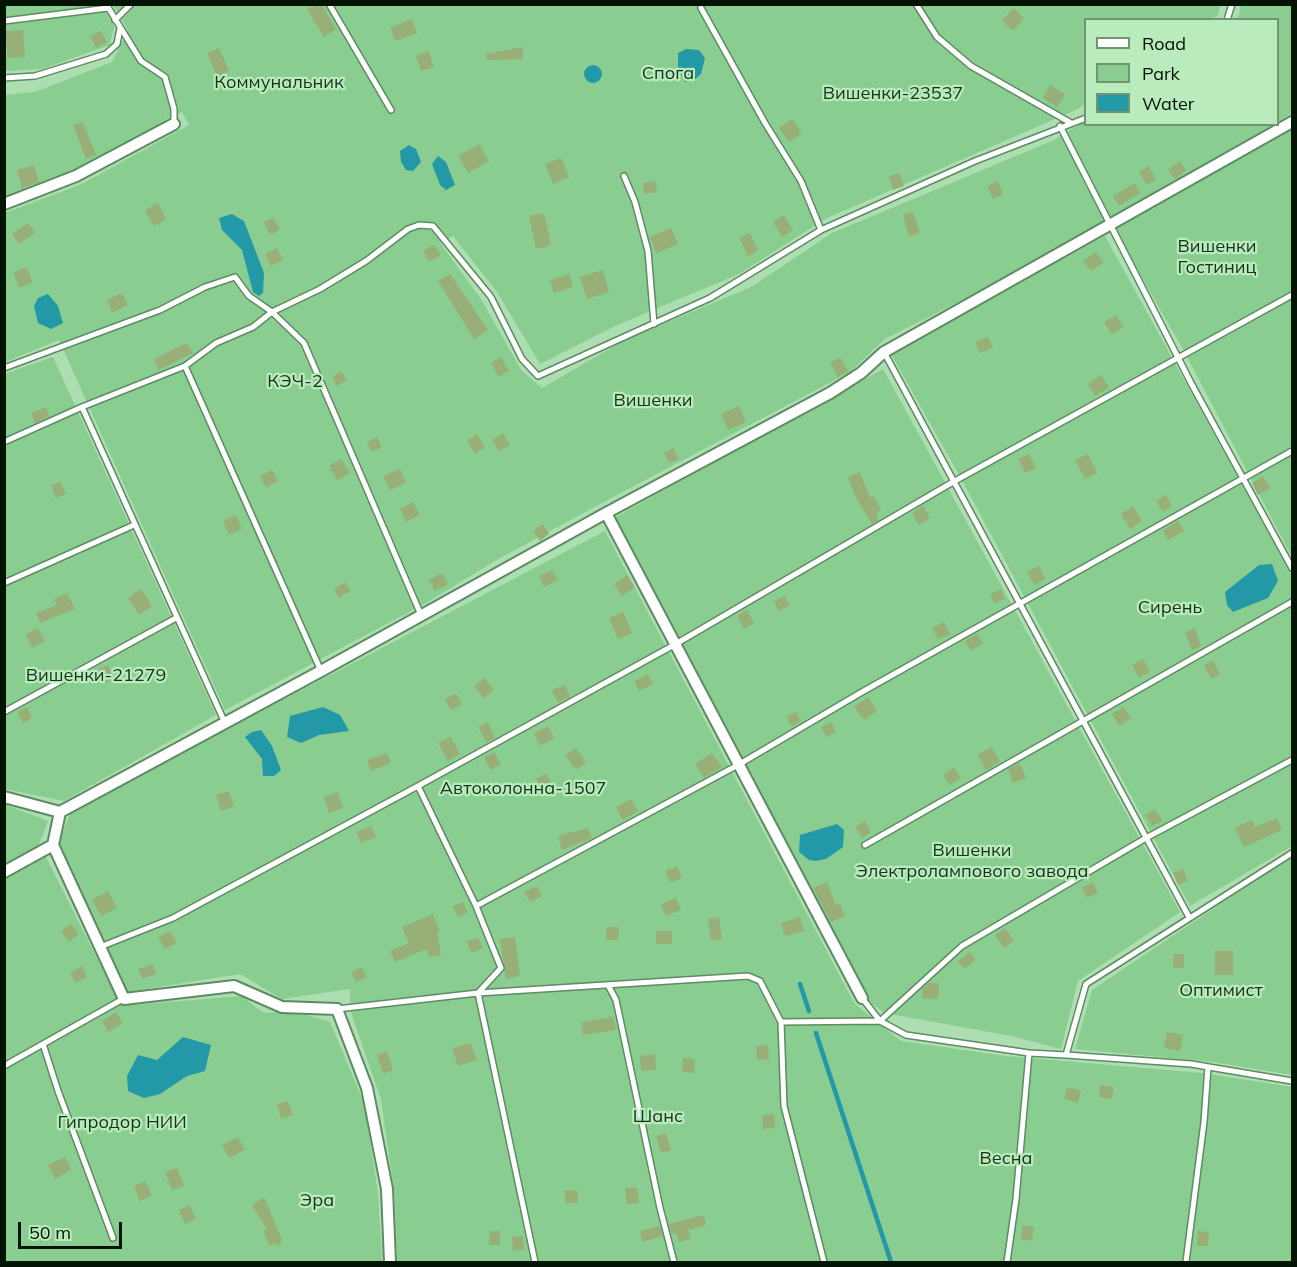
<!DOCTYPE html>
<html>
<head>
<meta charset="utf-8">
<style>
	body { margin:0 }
	#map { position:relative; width:1297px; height:1267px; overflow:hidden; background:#addeb1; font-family:Mulish,sans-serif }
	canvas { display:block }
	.frame { position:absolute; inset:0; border:6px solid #031405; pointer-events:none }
	.legend { position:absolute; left:1084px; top:18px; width:195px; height:108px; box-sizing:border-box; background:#b9ebbd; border:2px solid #709573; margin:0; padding:8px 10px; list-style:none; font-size:18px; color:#031405 }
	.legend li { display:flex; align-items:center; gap:12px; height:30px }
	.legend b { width:30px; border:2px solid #709573 }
	.scale { position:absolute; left:18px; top:1222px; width:104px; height:27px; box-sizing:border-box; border:3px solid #031405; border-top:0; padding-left:8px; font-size:18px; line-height:21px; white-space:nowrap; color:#031405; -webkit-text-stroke:4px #b9ebbd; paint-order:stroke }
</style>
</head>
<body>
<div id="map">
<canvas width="1297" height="1267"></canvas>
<div class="frame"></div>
<ul class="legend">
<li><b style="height:8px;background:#fff"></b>Road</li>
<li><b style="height:16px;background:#8acd91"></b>Park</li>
<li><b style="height:16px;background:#2399a7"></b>Water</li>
</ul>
<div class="scale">50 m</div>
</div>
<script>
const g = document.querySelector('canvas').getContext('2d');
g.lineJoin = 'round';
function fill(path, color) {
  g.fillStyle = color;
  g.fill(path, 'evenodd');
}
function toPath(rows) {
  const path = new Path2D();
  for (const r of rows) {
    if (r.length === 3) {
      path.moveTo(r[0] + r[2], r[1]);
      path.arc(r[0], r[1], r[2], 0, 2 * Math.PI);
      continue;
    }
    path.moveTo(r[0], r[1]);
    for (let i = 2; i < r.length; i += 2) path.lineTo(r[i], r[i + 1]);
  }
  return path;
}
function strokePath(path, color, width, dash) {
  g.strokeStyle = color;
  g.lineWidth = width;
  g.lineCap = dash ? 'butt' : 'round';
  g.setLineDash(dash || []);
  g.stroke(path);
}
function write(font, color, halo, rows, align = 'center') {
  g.font = font + ' Mulish,sans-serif';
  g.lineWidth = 4.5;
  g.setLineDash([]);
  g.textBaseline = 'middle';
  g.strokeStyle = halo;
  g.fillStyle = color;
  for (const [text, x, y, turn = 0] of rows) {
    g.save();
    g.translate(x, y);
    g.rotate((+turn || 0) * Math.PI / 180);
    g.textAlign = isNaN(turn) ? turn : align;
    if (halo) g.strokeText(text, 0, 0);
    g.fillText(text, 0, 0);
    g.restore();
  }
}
fill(toPath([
	[5,5,101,5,114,26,110,45,42,69,5,71],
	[113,5,1220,5,1218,15,1212,19,1086,20,1085,104,1078,109,825,219,739,274,615,326,540,364,497,292,453,236,440,243,483,302,521,370,542,388,623,341,751,287,832,233,1054,140,1085,121,1086,124,1273,125,972,295,885,339,850,372,600,504,495,561,426,603,225,710,59,340,5,362,5,213,82,184,189,125,182,112,58,178,5,199,5,95,35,92,112,62,128,30],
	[1241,5,1292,5,1292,113,1278,122,1278,20,1238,19],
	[1292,128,1292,557,1184,351,1113,228],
	[1105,236,1292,576,1292,846,1190,906,958,473,891,354],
	[53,357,216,715,64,801,5,789,4,374],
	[883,369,1180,912,1078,981,1061,1049,1011,1036,884,1013,865,998,614,518],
	[605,531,854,1003,901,1041,1006,1056,1202,1073,1292,1087,1292,1262,397,1262,395,1199,381,1099,351,1013,350,989,282,999,240,974,127,992,59,842,71,811],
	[4,804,48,821,37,850,4,867],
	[46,857,121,1006,241,996,264,1013,294,1011,330,1022,365,1105,378,1194,382,1262,5,1262,4,880],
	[1292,858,1292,1075,1212,1062,1075,1049,1092,990,1265,874]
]), '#8acd91');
fill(toPath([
	[686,49,699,50,705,58,701,74,694,80,685,82,678,70,678,53],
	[593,74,9],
	[409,145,416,149,421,162,413,171,406,170,401,162,400,151],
	[438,156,446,162,455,185,446,190,440,185,432,164],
	[232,214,244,221,264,273,263,293,259,296,253,292,242,250,222,230,219,218],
	[48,294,58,306,63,323,51,329,38,323,34,306,38,298],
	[1272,564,1278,581,1268,598,1233,612,1227,605,1225,592,1259,565],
	[323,707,340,715,349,731,319,735,301,743,287,737,290,716],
	[261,730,272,746,281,770,274,776,263,776,262,759,245,737,252,732],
	[837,824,844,830,843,847,826,859,816,861,809,860,799,852,800,835],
	[183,1037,211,1045,205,1071,187,1076,160,1094,144,1098,128,1091,127,1076,138,1055,157,1060]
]), '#2399a7');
strokePath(toPath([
	[800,984,809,1011],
	[816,1033,891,1262]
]), '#2399a7', 4.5);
fill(toPath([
	[321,4,336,29,324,37,307,9],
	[1013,8,1024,18,1013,31,1002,21],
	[412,19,417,33,396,41,390,28],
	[23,30,25,57,8,58,5,31],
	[101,31,107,42,96,48,90,36],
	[523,47,523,59,487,60,486,54],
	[219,48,229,71,217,76,207,53],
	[429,51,434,67,421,71,416,55],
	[1050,85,1065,94,1057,107,1043,98],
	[792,119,802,134,789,142,779,128],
	[83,122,96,155,86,159,73,125],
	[479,144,489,161,468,173,458,156],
	[561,158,569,177,553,184,545,164],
	[1180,161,1186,170,1175,179,1168,170],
	[34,165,39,182,22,188,17,170],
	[1149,166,1156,180,1147,185,1139,172],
	[899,173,904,186,893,190,889,176],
	[655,181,657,192,644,194,643,183],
	[998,181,1003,194,993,199,987,186],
	[1135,183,1140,193,1119,206,1113,196],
	[158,203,166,219,154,226,145,210],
	[913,212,920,233,909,236,903,215],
	[544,213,551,245,536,249,529,216],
	[784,215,793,230,782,237,773,222],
	[273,217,280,230,270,235,264,222],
	[28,223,35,233,19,244,12,234],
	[671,228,678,244,656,253,650,237],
	[750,233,758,251,748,256,739,238],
	[434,245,441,255,429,262,423,251],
	[277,248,283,260,271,266,265,254],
	[1096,252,1104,262,1091,271,1083,261],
	[26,267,33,282,20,288,13,273],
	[603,270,609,292,587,299,580,277],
	[450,274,488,330,474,339,438,281],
	[569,274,573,287,554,293,550,280],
	[122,293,128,305,112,313,107,300],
	[1116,315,1124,327,1112,334,1104,322],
	[988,337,993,347,980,353,975,342],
	[187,343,193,353,159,370,154,359],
	[501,357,509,371,499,377,491,363],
	[840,357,848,371,838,377,830,363],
	[341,371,347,380,337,386,332,377],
	[1101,375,1109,387,1095,396,1088,384],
	[739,406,746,422,728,430,721,414],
	[46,407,49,416,35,423,31,413],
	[503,433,510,445,499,451,492,440],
	[477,434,485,448,475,454,467,440],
	[377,437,382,447,372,452,367,442],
	[673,448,679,459,669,463,664,453],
	[1029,454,1036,468,1025,473,1018,459],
	[1088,454,1097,473,1085,479,1075,460],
	[341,459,350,473,337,480,329,466],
	[400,469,406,483,390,490,383,476],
	[272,470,278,481,266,488,260,476],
	[860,472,870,498,873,496,881,510,876,513,878,520,872,524,855,496,848,477],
	[1263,476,1270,488,1258,495,1252,483],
	[61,482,66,494,55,498,51,485],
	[1166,495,1172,506,1163,512,1156,501],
	[413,502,420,515,406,522,400,509],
	[923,506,930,518,919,525,912,513],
	[1133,506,1142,521,1130,529,1121,514],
	[236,515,242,529,229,535,223,521],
	[1178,521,1184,531,1168,540,1163,530],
	[543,524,549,534,540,541,533,531],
	[1039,566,1045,579,1034,585,1027,572],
	[552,570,558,580,544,587,539,576],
	[442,573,448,584,435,591,429,580],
	[627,575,635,587,622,596,614,584],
	[345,582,351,591,339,598,334,589],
	[141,589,152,606,139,615,128,598],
	[1001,589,1005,599,994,603,990,594],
	[67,593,75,609,40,623,36,613,57,605,54,599],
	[785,596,790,605,779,611,774,601],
	[747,610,754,623,744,629,737,616],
	[623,612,632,633,618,639,609,618],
	[944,622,950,634,938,639,932,628],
	[38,628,45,641,32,648,25,635],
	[1195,628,1201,646,1192,650,1185,632],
	[977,634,983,643,971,651,965,641],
	[1143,659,1150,672,1139,678,1132,665],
	[1213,660,1220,674,1211,679,1204,665],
	[108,665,114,679,103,684,96,671],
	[648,674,653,684,639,691,634,681],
	[484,678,494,690,484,698,474,686],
	[565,685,570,697,558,702,552,690],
	[456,693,462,705,451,710,445,699],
	[868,697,877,711,864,720,854,707],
	[27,707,32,718,23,723,17,712],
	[1124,707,1131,718,1119,726,1112,714],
	[796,712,801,721,792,726,786,717],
	[488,722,495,738,486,742,478,727],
	[831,722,836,732,826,737,821,727],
	[548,726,554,738,540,746,534,733],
	[451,737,460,754,448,761,438,743],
	[991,747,1000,761,986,770,977,755],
	[576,748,586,763,576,770,565,755],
	[494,752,501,764,491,770,484,758],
	[387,753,391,763,371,771,367,760],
	[712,753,722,767,704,778,695,764],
	[1020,763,1026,778,1013,783,1008,769],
	[954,767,961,778,950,785,943,775],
	[546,773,553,786,543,792,536,779],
	[229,791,234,807,221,811,216,795],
	[338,792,343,808,329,813,324,797],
	[631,799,638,811,623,820,616,807],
	[1155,809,1162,821,1152,826,1145,815],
	[1277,818,1282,830,1244,847,1235,828,1252,820,1255,827],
	[865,821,871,832,862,838,855,827],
	[371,826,376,837,361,843,356,832],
	[588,828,592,838,562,850,558,836],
	[677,866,682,878,670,883,665,871],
	[1183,869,1188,881,1178,885,1173,873],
	[827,882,836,906,840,904,845,916,831,922,813,888],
	[1093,883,1098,893,1087,898,1082,887],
	[537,886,542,896,530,902,524,892],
	[108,891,117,908,101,916,92,900],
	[676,898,681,910,666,916,661,904],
	[463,902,468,912,458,917,453,906],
	[433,914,440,931,437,932,441,955,428,957,427,949,395,962,390,951,409,943,402,927],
	[719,917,722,939,711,940,708,919],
	[800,917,804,931,785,936,781,923],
	[71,924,79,934,69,942,61,931],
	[606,927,619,927,618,940,606,940],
	[1005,928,1014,941,1004,948,995,935],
	[170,931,177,943,165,949,158,937],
	[656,931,672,931,672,944,656,944],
	[515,937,520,976,506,979,500,939],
	[478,938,483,948,472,953,466,941],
	[1215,951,1233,951,1233,975,1215,975],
	[970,952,976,960,964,969,958,961],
	[1174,954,1184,954,1184,968,1173,968],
	[153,964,156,974,142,979,138,969],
	[82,966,87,977,75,983,70,973],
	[362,967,367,977,356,982,351,972],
	[929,983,939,983,938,999,922,998,922,989],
	[116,1012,123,1023,108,1032,102,1021],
	[613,1017,616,1030,583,1035,581,1022],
	[1167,1032,1183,1035,1180,1051,1164,1048],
	[471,1043,477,1060,458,1066,452,1048],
	[768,1045,769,1059,757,1060,756,1046],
	[387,1051,393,1070,383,1074,377,1055],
	[655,1054,656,1070,641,1071,640,1056],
	[683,1058,695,1059,694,1073,682,1072],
	[1100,1085,1114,1087,1112,1099,1099,1097],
	[1067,1087,1081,1091,1078,1103,1064,1099],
	[288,1101,293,1115,281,1119,277,1104],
	[774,1114,775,1128,763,1129,762,1115],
	[666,1133,671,1150,661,1153,656,1136],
	[238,1137,245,1150,229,1158,222,1145],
	[65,1157,71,1170,55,1179,48,1165],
	[177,1168,184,1186,172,1190,165,1172],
	[145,1181,152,1196,140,1201,134,1186],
	[637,1187,639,1203,627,1204,625,1188],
	[565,1190,578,1191,578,1203,565,1203],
	[264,1197,282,1240,278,1247,276,1243,270,1246,263,1230,267,1229,252,1205],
	[190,1205,196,1219,185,1224,179,1210],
	[704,1215,706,1225,688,1230,691,1239,679,1242,676,1233,672,1234,669,1224],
	[1023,1225,1034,1227,1032,1241,1021,1239],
	[660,1226,662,1236,642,1242,640,1231],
	[490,1231,500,1231,500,1245,489,1245],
	[1198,1231,1209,1232,1208,1246,1197,1246],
	[523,1236,524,1250,513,1251,512,1237]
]), '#98af78');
const service = toPath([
	[106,4,141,61,165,77,174,109,174,124],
	[329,4,391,110],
	[916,4,937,37,971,66,1071,123],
	[701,8,765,123,801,181,821,230],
	[115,20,131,4],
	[1227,20,1232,4],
	[4,21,108,8],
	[4,78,35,76,106,54,117,44,120,28],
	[1060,126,1191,383,1292,568],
	[624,176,635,202,648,251,654,324],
	[884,352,1189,917],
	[185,366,82,407,225,723],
	[4,368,160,310,205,287,235,277,249,296,272,312,253,327,216,343,185,366,321,671],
	[4,442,82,407],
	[4,583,134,525],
	[421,615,304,343,272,312,320,289,366,261,408,229,419,225,433,226,491,297,522,359,538,376,710,298,821,230,975,161,1086,118],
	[4,712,176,618],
	[418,786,476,906],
	[865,845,1292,602],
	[100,947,173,918,418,786,674,645,953,482,1292,295],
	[608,985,616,1000,660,1208,674,1262],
	[478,993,501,968,476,906,738,765,862,692,1292,451],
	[478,993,748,976,760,981,781,1022,880,1021,862,998],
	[337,1009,478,993,535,1262],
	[781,1022,784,1106,824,1262],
	[43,1044,58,1091,113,1238],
	[1029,1053,906,1035,880,1021,962,946,1146,838,1292,760],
	[1066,1055,1191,1064,1292,1081],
	[4,1066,123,999],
	[1007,1262,1016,1199,1029,1053,1066,1055,1086,984,1292,853],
	[1186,1262,1204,1122,1208,1067]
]);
const minor = toPath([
	[4,204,76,176,174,124],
	[606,513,862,998],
	[4,797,60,812],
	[4,872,53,845],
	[390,1262,387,1189,367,1088,337,1009,282,1007,234,986,124,999,53,845,60,812,321,671,606,513,830,393,861,373,884,352,1292,122]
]);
strokePath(service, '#5d8c62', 8);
strokePath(minor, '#5d8c62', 14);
strokePath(service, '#fff', 5);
strokePath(minor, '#fff', 10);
write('18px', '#143519', '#b9ebbd', [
	["Спога",668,74],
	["Коммунальник",279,83],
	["Вишенки-23537",893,94],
	["Вишенки",1217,247],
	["Гостиниц",1217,268],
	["КЭЧ-2",295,382],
	["Вишенки",653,401],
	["Сирень",1170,608],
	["Вишенки-21279",96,676],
	["Автоколонна-1507",523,789],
	["Вишенки",972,851],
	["Электролампового завода",972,872],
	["Оптимист",1221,991],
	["Шанс",658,1117],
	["Гипродор НИИ",122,1123],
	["Весна",1006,1159],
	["Эра",317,1201]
]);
</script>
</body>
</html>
